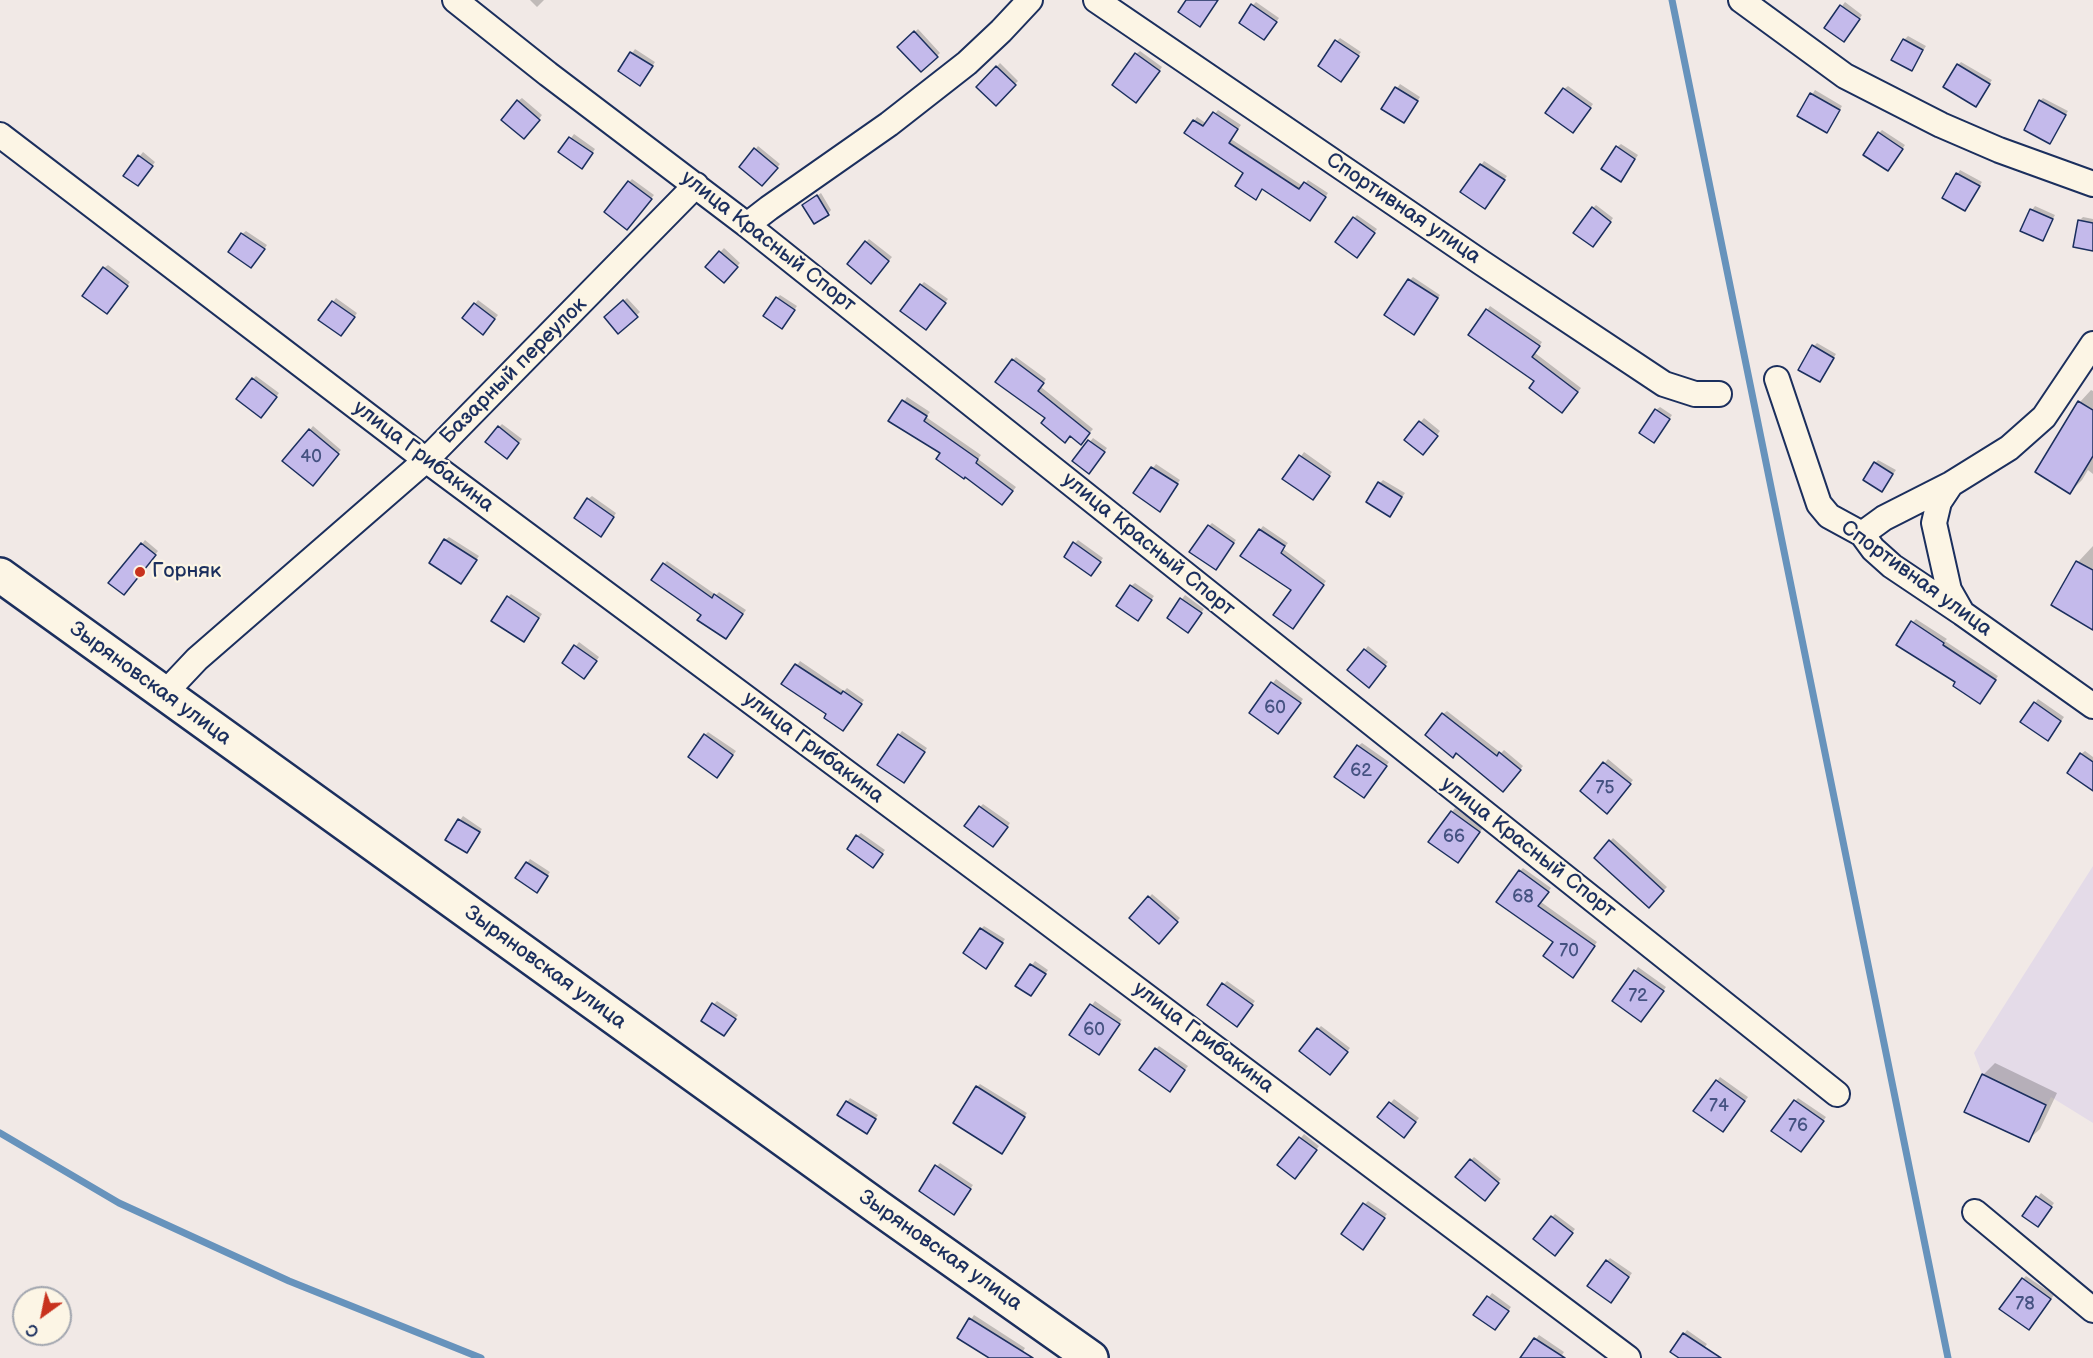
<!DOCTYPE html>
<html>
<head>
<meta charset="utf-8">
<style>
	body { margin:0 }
	#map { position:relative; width:2093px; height:1358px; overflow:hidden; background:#f1e9e6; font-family:"Balsamiq Sans",sans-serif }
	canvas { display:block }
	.north { position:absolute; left:12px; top:1286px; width:60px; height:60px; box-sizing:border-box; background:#fcf5e5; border:2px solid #a2a6af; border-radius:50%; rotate:213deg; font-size:16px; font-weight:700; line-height:24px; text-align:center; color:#1b2f5e }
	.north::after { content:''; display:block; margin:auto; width:21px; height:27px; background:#c8321e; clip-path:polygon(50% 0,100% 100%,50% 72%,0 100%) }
</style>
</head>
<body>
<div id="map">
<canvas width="2093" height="1358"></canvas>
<div class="north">С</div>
</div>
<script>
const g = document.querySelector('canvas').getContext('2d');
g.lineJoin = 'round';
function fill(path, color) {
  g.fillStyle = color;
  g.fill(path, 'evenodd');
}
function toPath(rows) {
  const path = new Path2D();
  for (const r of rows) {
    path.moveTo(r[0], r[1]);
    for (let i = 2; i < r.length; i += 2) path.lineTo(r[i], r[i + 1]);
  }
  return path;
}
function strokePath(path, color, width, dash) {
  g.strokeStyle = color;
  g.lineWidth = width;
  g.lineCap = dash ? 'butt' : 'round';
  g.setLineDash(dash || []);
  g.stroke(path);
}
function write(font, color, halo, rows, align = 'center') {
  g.font = font + ' "Balsamiq Sans",sans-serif';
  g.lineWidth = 4.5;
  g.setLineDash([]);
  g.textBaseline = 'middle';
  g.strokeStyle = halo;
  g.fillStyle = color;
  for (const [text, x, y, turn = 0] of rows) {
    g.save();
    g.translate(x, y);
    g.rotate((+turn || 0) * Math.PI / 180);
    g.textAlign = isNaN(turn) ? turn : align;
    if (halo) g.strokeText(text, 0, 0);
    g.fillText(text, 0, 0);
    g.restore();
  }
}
fill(toPath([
	[2093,866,2093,1123,2051,1097,2029,1142,1964,1112,1982,1074,1974,1053]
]), '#e4dbe8');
fill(toPath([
	[530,0,544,0,537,7],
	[1256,2,1279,18,1267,35,1253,5],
	[1845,2,1862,15,1847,37,1826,28],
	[918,29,940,53,922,70,899,47],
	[1908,36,1926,46,1912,69,1904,40],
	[1340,38,1361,52,1341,80,1337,41],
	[635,49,655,62,643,80,620,71],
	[1140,51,1162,67,1140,98,1136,54],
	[1961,62,1992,80,1976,105,1958,65],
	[1000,63,1018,81,996,103,978,87],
	[1400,84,1420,97,1407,118,1383,108],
	[1568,86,1593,104,1576,128,1564,89],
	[1815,90,1842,106,1830,127,1799,115],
	[522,98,542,115,527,134,518,101],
	[2043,98,2068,111,2050,142,2040,101],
	[1218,110,1241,125,1231,139,1303,186,1308,180,1328,193,1313,216,1263,188,1256,198,1245,172,1186,132,1197,117,1207,124],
	[1882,130,1905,145,1888,170,1879,133],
	[574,134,595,149,585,164,561,152],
	[1621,144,1638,155,1624,176,1617,147],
	[758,146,780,164,766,181,755,150],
	[143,152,155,162,141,181,125,175],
	[1484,161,1507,176,1488,204,1463,192],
	[1960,170,1982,182,1965,210,1944,197],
	[632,179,654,195,630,225,629,182],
	[821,193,831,210,828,214,804,205],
	[1596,205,1613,218,1596,242,1593,208],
	[2035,206,2055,215,2042,239,2032,210],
	[1357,215,1377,229,1360,253,1354,218],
	[2083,217,2093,219,2093,250,2079,221],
	[246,231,267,245,255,263,242,234],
	[869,239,892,257,874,278,866,242],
	[724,248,740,263,724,281,707,267],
	[108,265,130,282,111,308,104,268],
	[1413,277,1440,295,1418,329,1410,280],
	[924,282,948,299,929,324,921,285],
	[780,295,797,306,785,324,777,298],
	[336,298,357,313,345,331,333,302],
	[627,298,640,312,619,332,606,317],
	[478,300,498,315,486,330,464,318],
	[1490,306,1542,342,1535,353,1581,388,1566,408,1536,381,1470,335],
	[1817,343,1836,354,1820,380,1814,346],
	[1016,357,1046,379,1041,387,1093,429,1084,439,1047,418,1013,360],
	[256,376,279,393,264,413,253,379],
	[2091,390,2093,391,2093,474,2088,470,2082,480,2070,492,2037,471,2080,402],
	[907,397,930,412,926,417,981,455,978,459,1016,487,1006,500,942,453,891,421],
	[1660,407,1672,415,1657,437,1656,410],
	[1424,418,1440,431,1426,450,1406,440],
	[502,424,522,439,510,454,499,427],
	[313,426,341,450,316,481,310,430],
	[1093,438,1107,448,1092,469,1074,461],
	[1304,452,1332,472,1316,495,1285,479],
	[1878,460,1896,470,1882,490,1875,463],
	[1156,464,1180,480,1163,506,1135,493],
	[1383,480,1405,493,1390,515,1380,483],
	[592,496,616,513,604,532,588,499],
	[1212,523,1236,540,1219,565,1209,526],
	[1263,526,1288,543,1283,549,1326,581,1296,623,1293,590,1260,530],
	[449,537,479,556,461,582,445,540],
	[145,540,158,551,127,590,142,544],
	[1078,540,1103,558,1094,571,1075,543],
	[2093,546,2093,628,2053,605,2078,562],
	[667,561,716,595,719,592,746,610,729,634,703,614,664,564],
	[1135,583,1154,596,1141,615,1131,586],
	[511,594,542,614,527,637,508,597],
	[1185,595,1204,609,1191,627,1169,617],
	[1916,619,1947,639,1945,641,1998,676,1983,699,1957,682,1913,622],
	[579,642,599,657,587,674,564,663],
	[1368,646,1388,662,1372,682,1349,670],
	[800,661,844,691,847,688,864,700,846,726,784,684],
	[1276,679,1303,699,1282,729,1251,713],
	[2038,699,2064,717,2051,736,2035,703],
	[1447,711,1501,753,1504,750,1523,766,1506,786,1443,714],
	[902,731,927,748,907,778,899,735],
	[708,732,736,751,720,773,705,735],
	[1362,743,1389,762,1367,792,1358,746],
	[2085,751,2093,757,2093,790,2081,754],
	[1608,759,1633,780,1611,808,1582,791],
	[983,804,1010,823,997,842,980,807],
	[1455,808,1483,828,1461,858,1430,842],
	[463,816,482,829,470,848,447,839],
	[861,833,885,850,876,863,857,836],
	[1613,838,1667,887,1649,906,1596,857],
	[530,859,550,872,540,887,527,863],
	[1523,868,1551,888,1541,902,1597,942,1576,972,1555,942,1520,871],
	[1152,894,1180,918,1159,942,1131,918],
	[984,926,1005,939,990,963,981,929],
	[1035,961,1048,970,1034,991,1017,985],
	[1638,967,1666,987,1645,1017,1614,1001],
	[1227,981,1255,1001,1240,1021,1224,984],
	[717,1001,738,1015,727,1031,714,1004],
	[1095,1001,1122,1020,1102,1050,1071,1035],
	[1321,1026,1350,1048,1333,1070,1318,1029],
	[1159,1046,1188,1066,1173,1086,1156,1049],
	[1995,1063,2057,1093,2040,1129,2028,1140,1983,1075],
	[1720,1077,1748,1097,1726,1127,1717,1081],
	[980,1084,1027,1113,1005,1149,977,1087],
	[850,1098,878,1115,870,1128,847,1102],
	[1798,1098,1826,1117,1804,1147,1795,1101],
	[1394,1099,1419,1118,1407,1133,1379,1117],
	[1304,1134,1319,1146,1298,1174,1279,1165],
	[1474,1157,1501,1179,1488,1196,1471,1160],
	[940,1163,973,1185,957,1209,937,1166],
	[2041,1193,2054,1203,2041,1222,2024,1216],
	[1368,1201,1387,1214,1366,1244,1365,1204],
	[1555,1214,1575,1229,1558,1251,1552,1217],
	[1610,1258,1632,1273,1614,1298,1607,1261],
	[2026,1276,2054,1295,2032,1325,2023,1279],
	[1492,1293,1511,1307,1498,1325,1475,1315],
	[974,1315,1025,1348,1019,1358,992,1358,959,1337],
	[1687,1330,1707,1344,1697,1358,1682,1358,1672,1351],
	[1539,1335,1564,1352,1560,1358,1528,1358,1524,1355]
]), '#0003');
strokePath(toPath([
	[1672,0,1948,1358],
	[0,1133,119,1203,289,1281,481,1358]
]), '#6793bc', 7);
const building = toPath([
	[1186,0,1218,0,1200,27,1178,12,1186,0],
	[1251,4,1277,22,1264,40,1239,23,1251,4],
	[1840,5,1860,19,1844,42,1824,28,1840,5],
	[914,31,938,57,921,72,897,47,914,31],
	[1903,39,1923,50,1912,71,1891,60,1903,39],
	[1335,40,1359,56,1341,82,1318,66,1335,40],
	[630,52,653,66,640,86,618,71,630,52],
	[1135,53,1160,71,1136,103,1112,85,1135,53],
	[1957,64,1990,84,1976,107,1943,87,1957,64],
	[996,66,1016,85,996,106,976,87,996,66],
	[1395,87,1418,101,1404,123,1381,109,1395,87],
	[1563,88,1591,108,1573,133,1545,113,1563,88],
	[1810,93,1840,110,1827,133,1797,116,1810,93],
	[517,100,540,120,524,139,501,120,517,100],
	[2039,100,2066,115,2050,144,2024,130,2039,100],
	[1213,112,1238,129,1229,143,1299,189,1304,182,1326,197,1310,221,1262,189,1256,200,1235,186,1243,173,1184,133,1193,120,1203,126,1213,112],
	[1878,132,1903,149,1888,171,1863,155,1878,132],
	[569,137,593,153,582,169,558,152,569,137],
	[1616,146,1635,159,1621,182,1601,169,1616,146],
	[754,148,778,168,762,186,739,167,754,148],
	[138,155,153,166,138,186,123,176,138,155],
	[1480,164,1505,180,1485,209,1460,192,1480,164],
	[1956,173,1980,186,1965,211,1942,198,1956,173],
	[628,181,652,199,627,230,604,212,628,181],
	[817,195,829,215,814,224,802,205,817,195],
	[1592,207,1611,222,1593,247,1573,233,1592,207],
	[2030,209,2053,219,2043,241,2020,231,2030,209],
	[1353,217,1375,233,1357,258,1335,242,1353,217],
	[2078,220,2093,223,2093,251,2073,247,2078,220],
	[241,233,265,249,251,268,228,252,241,233],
	[865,241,889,261,871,284,847,264,865,241],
	[719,251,738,267,724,283,705,267,719,251],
	[103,267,128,286,107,314,82,296,103,267],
	[1408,279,1438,298,1414,335,1384,315,1408,279],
	[920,284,946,303,926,330,900,311,920,284],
	[776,297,795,310,782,329,763,316,776,297],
	[623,300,638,317,618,334,604,317,623,300],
	[332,301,355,317,341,336,318,320,332,301],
	[474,303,495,319,483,335,462,318,474,303],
	[1486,309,1540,346,1532,357,1578,392,1562,413,1529,388,1534,381,1468,335,1486,309],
	[1812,345,1834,358,1820,382,1798,370,1812,345],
	[1012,359,1044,383,1038,391,1090,433,1081,445,1070,436,1065,443,1041,423,1045,418,995,382,1012,359],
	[252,378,277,397,261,418,236,399,252,378],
	[902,400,927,416,924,421,978,459,976,463,1013,491,1002,505,965,477,964,479,936,459,940,453,888,421,902,400],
	[2078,401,2093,410,2093,456,2070,494,2035,472,2078,401],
	[1655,409,1670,419,1654,443,1639,433,1655,409],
	[1419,421,1438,436,1423,455,1404,440,1419,421],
	[498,426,519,443,507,459,485,442,498,426],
	[309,429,339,454,313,486,282,461,309,429],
	[1088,440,1105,452,1089,474,1072,461,1088,440],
	[1299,455,1330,476,1313,500,1282,479,1299,455],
	[1874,462,1893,474,1882,492,1863,480,1874,462],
	[1151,467,1178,484,1160,512,1133,493,1151,467],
	[1378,482,1402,497,1390,517,1366,502,1378,482],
	[587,498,614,517,601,537,574,518,587,498],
	[1208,525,1234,543,1216,570,1189,552,1208,525],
	[1259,529,1285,546,1281,553,1324,585,1293,629,1273,615,1291,590,1240,556,1259,529],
	[444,539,477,560,461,584,429,563,444,539],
	[1073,542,1101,562,1091,576,1064,557,1073,542],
	[141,543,156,555,124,595,108,583,141,543],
	[2076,561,2093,570,2093,630,2051,605,2076,561],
	[663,563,712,598,714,594,743,614,726,639,697,620,701,615,651,580,663,563],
	[1130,585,1152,600,1138,621,1116,606,1130,585],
	[507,596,539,618,524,642,491,621,507,596],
	[1180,598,1202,613,1188,633,1167,618,1180,598],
	[1911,621,1944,643,1943,645,1996,680,1980,704,1953,686,1955,682,1896,645,1911,621],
	[574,645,597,661,584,679,562,663,574,645],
	[1364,649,1386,666,1369,688,1347,670,1364,649],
	[795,664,841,694,843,691,862,704,843,731,824,718,826,714,781,684,795,664],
	[1271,682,1301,703,1278,734,1249,713,1271,682],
	[2034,702,2061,721,2048,741,2020,722,2034,702],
	[1442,713,1497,756,1499,752,1521,770,1503,792,1456,753,1453,758,1425,735,1442,713],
	[704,734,733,755,717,778,688,757,704,734],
	[898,734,925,752,904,783,877,765,898,734],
	[1357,745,1387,766,1364,798,1334,777,1357,745],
	[2080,753,2093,762,2093,791,2067,773,2080,753],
	[1603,762,1631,784,1607,814,1580,791,1603,762],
	[979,806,1008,827,993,847,964,826,979,806],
	[1451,811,1480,832,1458,863,1428,842,1451,811],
	[458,819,480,832,467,853,445,840,458,819],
	[856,835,883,854,873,868,847,849,856,835],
	[1609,840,1664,891,1649,908,1594,858,1609,840],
	[526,862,548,876,537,893,515,878,526,862],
	[1519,870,1549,892,1538,906,1595,946,1573,978,1543,956,1553,942,1496,902,1519,870],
	[1148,896,1178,922,1159,944,1129,918,1148,896],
	[980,928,1003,943,986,969,963,953,980,928],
	[1030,964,1046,974,1031,996,1015,986,1030,964],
	[1634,970,1664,991,1641,1022,1612,1001,1634,970],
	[1222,983,1253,1005,1237,1027,1207,1005,1222,983],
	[712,1003,736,1019,724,1036,701,1021,712,1003],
	[1090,1004,1120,1024,1099,1055,1069,1035,1090,1004],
	[1317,1028,1348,1052,1330,1075,1299,1051,1317,1028],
	[1155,1048,1185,1070,1170,1092,1139,1070,1155,1048],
	[1982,1074,2046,1105,2029,1142,1964,1112,1982,1074],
	[1716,1080,1745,1101,1723,1132,1693,1111,1716,1080],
	[976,1086,1025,1117,1002,1154,953,1123,976,1086],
	[1794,1100,1824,1121,1801,1152,1771,1131,1794,1100],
	[846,1101,876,1119,867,1134,837,1115,846,1101],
	[1389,1102,1416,1122,1404,1138,1377,1117,1389,1102],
	[1299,1137,1317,1150,1295,1179,1277,1165,1299,1137],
	[1470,1159,1499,1183,1485,1201,1455,1177,1470,1159],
	[935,1165,971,1189,954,1215,919,1191,935,1165],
	[2036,1196,2052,1207,2038,1227,2022,1216,2036,1196],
	[1363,1203,1385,1218,1363,1250,1341,1234,1363,1203],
	[1551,1216,1573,1233,1555,1256,1533,1239,1551,1216],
	[1606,1260,1629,1277,1611,1303,1587,1286,1606,1260],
	[2022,1278,2051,1299,2029,1330,1999,1309,2022,1278],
	[1487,1296,1509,1311,1495,1330,1473,1315,1487,1296],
	[969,1318,1033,1358,989,1358,957,1338,969,1318],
	[1683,1333,1721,1358,1679,1358,1670,1352,1683,1333],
	[1534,1338,1565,1358,1520,1358,1534,1338]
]);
fill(building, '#c4baeb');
strokePath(building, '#1b2f5e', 1.5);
const street = toPath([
	[455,0,548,74,747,225,1837,1094],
	[1096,0,1482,263,1664,384,1695,394,1719,394],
	[1741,0,1845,76,1941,125,1999,150,2093,184],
	[0,135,426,460,1034,912,1628,1358],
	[747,225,769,208,889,124,967,63,1001,31,1030,0],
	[1777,379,1819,504,1829,516,1862,534,1873,549,1892,566,1962,613,2093,706],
	[1951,484,1939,502,1934,523,1949,590,1961,611],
	[1862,534,1884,518,1951,484,2009,448,2044,417,2093,344],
	[164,694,197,659,426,460,696,185],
	[1975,1212,2093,1310]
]);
const secondary = toPath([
	[0,575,879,1208,1091,1358]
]);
strokePath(street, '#1b2f5e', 28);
strokePath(secondary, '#1b2f5e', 38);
strokePath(street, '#fcf5e5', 24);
strokePath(secondary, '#fcf5e5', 33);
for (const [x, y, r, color] of [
	[140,572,6,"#c8321e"]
]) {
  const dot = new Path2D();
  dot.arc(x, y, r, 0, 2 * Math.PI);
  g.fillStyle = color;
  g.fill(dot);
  strokePath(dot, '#fcf5e5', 2);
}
write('18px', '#455281', null, [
	["40",311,457],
	["60",1275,708],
	["62",1361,771],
	["75",1605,788],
	["66",1454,837],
	["68",1523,897],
	["70",1569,951],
	["72",1638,996],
	["60",1094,1030],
	["74",1719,1106],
	["76",1798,1126],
	["78",2025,1304]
]);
write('21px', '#1b2f5e', '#fcf5e5', [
	["Спортивная улица",1403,209,34],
	["улица Красный Спорт",768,242,38],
	["Базарный переулок",514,371,-45],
	["улица Грибакина",423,457,37],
	["улица Красный Спорт",1148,545,39],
	["Спортивная улица",1916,579,36],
	["Зыряновская улица",150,684,36],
	["улица Грибакина",813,748,37],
	["улица Красный Спорт",1528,848,38],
	["Зыряновская улица",545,968,36],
	["улица Грибакина",1203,1038,37],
	["Зыряновская улица",940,1251,35]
]);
write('21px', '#1b2f5e', '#fcf5e5', [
	["Горняк",152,572]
], 'left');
</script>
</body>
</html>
